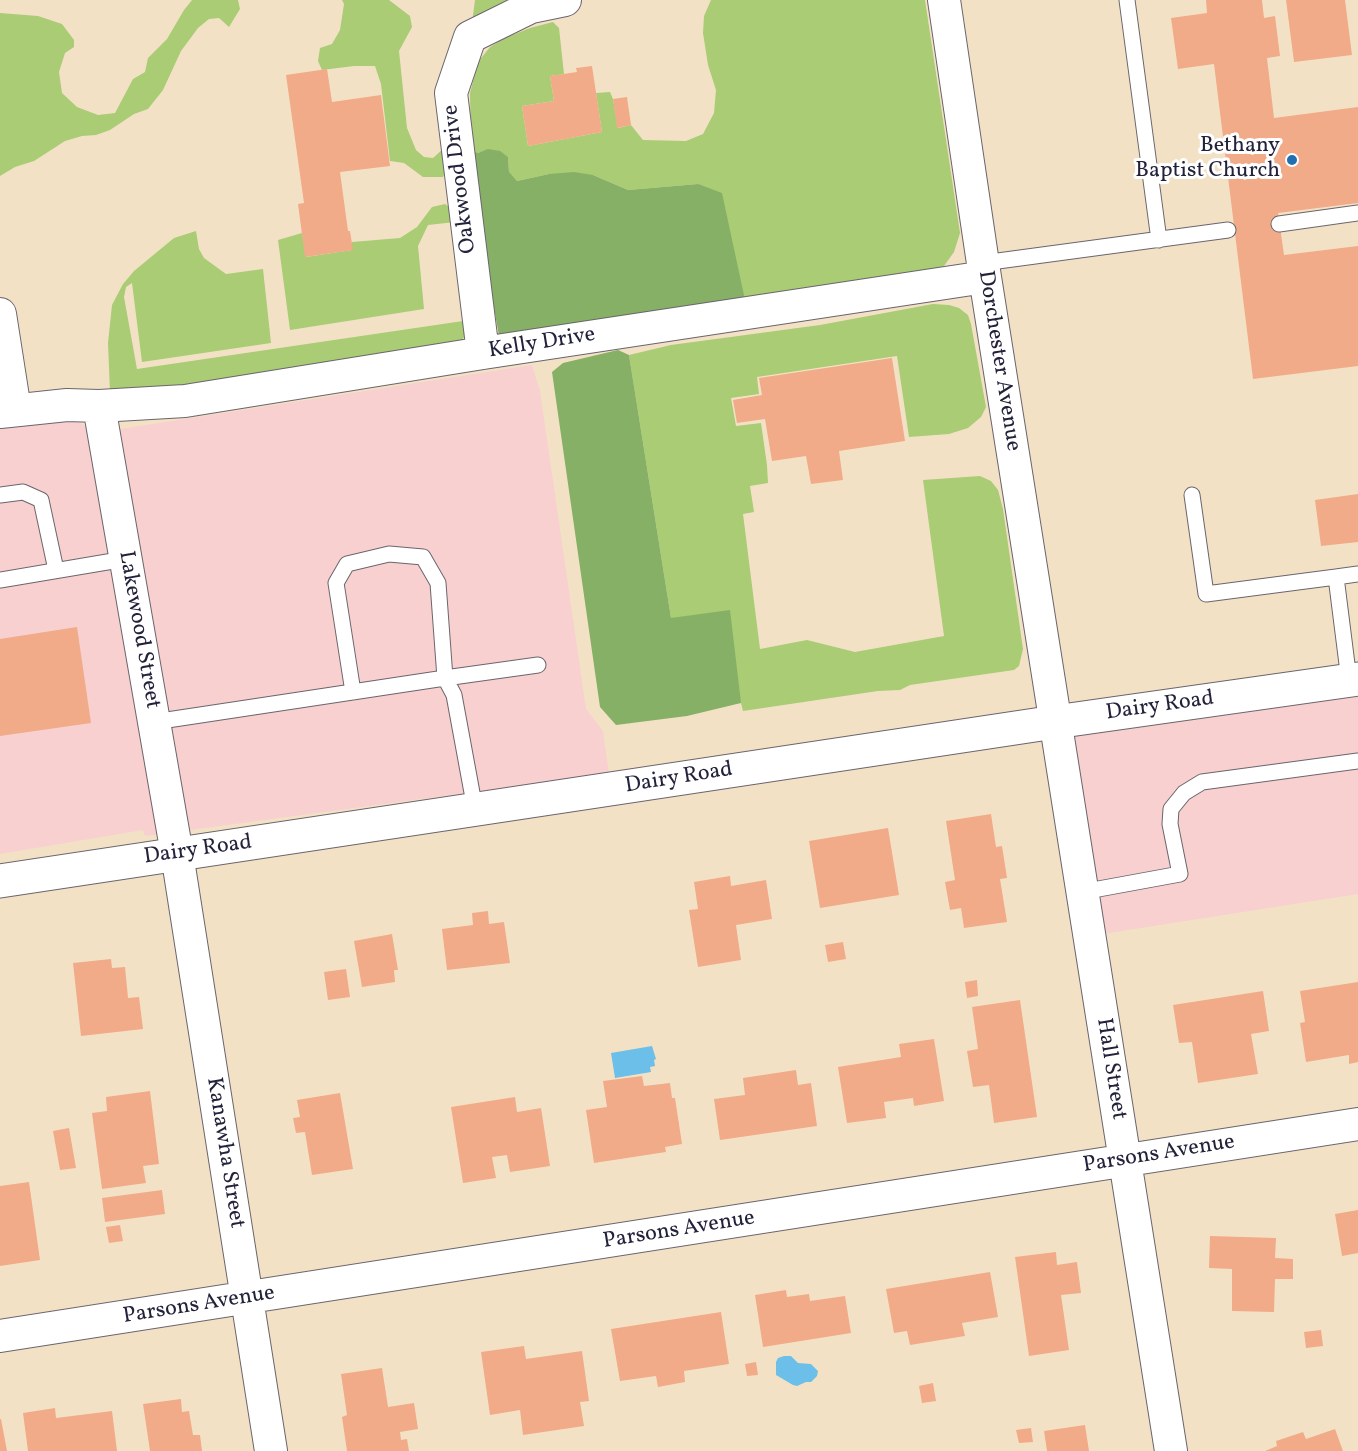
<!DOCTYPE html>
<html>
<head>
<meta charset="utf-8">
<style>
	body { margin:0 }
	canvas { display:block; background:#f3e1c6 }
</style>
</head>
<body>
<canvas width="1358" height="1451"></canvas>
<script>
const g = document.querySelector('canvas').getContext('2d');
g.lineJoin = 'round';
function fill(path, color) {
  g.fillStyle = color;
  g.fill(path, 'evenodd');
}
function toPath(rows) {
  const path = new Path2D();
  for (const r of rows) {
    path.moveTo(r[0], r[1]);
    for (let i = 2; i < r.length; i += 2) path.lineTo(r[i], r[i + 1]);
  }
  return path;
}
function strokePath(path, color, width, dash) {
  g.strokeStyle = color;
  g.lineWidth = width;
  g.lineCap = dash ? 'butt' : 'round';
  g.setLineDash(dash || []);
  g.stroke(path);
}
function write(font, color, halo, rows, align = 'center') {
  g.font = font + ' Vollkorn,serif';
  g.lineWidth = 6;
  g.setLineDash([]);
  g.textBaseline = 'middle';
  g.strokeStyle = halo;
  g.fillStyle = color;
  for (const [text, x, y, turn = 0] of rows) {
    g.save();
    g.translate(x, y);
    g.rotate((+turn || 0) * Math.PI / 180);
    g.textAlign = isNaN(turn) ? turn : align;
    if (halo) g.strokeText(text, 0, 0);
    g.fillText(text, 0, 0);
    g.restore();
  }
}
fill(toPath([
	[532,365,540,391,586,709,603,731,609,774,145,836,143,830,0,854,0,406,57,408,95,433],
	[1358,694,1358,894,1096,935,1063,736]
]), '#f7d0cf');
fill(toPath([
	[192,0,238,0,240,9,229,27,219,18,209,19,198,28,181,51,163,90,148,109,134,114,110,130,96,135,82,136,65,141,34,161,15,167,0,176,0,13,38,16,62,24,74,40,74,47,65,53,59,72,62,93,77,107,98,115,115,113,133,79,145,72,148,58,167,39,184,10],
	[342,0,389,0,410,16,412,27,399,51,407,128,416,150,424,157,433,158,443,149,446,170,443,177,423,177,404,163,390,161,381,84,375,66,354,66,322,70,318,61,320,48,332,44,340,30,344,4],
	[475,0,520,0,472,23],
	[711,0,925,0,960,233,954,252,944,266,928,274,745,300,698,184,628,190,593,175,549,174,517,181,509,173,508,157,488,150,478,153,471,150,470,93,478,62,490,47,505,38,530,28,553,22,559,28,564,74,550,76,554,101,522,106,528,146,602,132,596,93,610,92,613,99,618,128,631,125,643,140,686,141,703,134,714,113,716,90,708,65,703,33,704,16],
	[445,204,452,209,455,222,428,225,418,246,424,309,290,330,278,240,302,233,306,257,352,250,352,242,400,238,417,227,432,207],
	[196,231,199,249,204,258,226,274,263,269,271,343,142,362,132,283,126,287,124,297,137,369,463,321,465,334,464,337,458,347,218,382,110,392,108,343,112,305,123,284,134,271,174,238],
	[933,304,949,305,959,308,968,315,971,324,986,407,981,417,968,428,949,434,909,437,897,356,757,377,759,394,731,398,736,426,761,423,767,465,768,483,750,486,754,512,743,514,760,649,807,640,855,652,944,636,923,480,980,476,991,481,998,490,1003,509,1023,649,1019,666,1014,670,910,685,900,690,878,691,743,711,741,703,671,618,629,355,671,345,820,325]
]), '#a9cc75');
fill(toPath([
	[488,149,500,151,508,157,509,172,517,181,549,174,574,172,593,175,628,190,698,184,722,193,745,300,499,336,482,239,471,150,478,153],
	[618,350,629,355,671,618,730,610,741,703,687,716,616,725,600,707,552,372,563,363]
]), '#86b066');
fill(toPath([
	[652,1046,656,1059,654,1060,655,1066,650,1067,651,1072,615,1078,611,1053],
	[784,1356,791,1356,798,1363,811,1364,818,1371,817,1376,811,1382,806,1382,797,1386,793,1385,776,1375,776,1362,778,1358]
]), '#6cbfe8');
fill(toPath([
	[1206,0,1262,0,1264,18,1275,16,1280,56,1267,58,1274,118,1358,107,1358,203,1278,213,1284,255,1358,246,1358,366,1253,379,1214,64,1178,69,1171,18,1207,13],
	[1286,0,1345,0,1352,55,1294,62],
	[592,66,602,132,528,146,522,106,554,101,550,76,577,72,576,68],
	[327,69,332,102,381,95,390,166,340,172,348,231,350,231,353,250,305,257,298,204,304,203,286,75],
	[627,97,631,125,617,128,613,99],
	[892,358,905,441,839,451,843,480,811,484,806,456,772,461,765,419,737,423,733,400,762,395,759,378],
	[1358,494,1358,542,1321,546,1315,500],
	[77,627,91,723,0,736,0,639],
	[991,814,996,847,1002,846,1007,878,1000,879,1007,922,964,928,961,908,950,910,945,882,955,880,946,821],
	[888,828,899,895,820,908,809,841],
	[730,876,731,886,766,880,772,919,736,925,741,960,698,967,689,910,698,909,694,882],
	[488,911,489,924,504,922,510,963,447,970,442,929,473,925,472,913],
	[392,934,398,970,394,970,395,982,362,987,354,941],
	[843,942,846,959,828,962,825,945],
	[111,959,112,968,125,967,128,998,139,997,143,1029,81,1036,73,963],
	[346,969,350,997,328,1000,324,972],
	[977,980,978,996,967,998,965,982],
	[1358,982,1358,1062,1349,1064,1349,1055,1306,1062,1300,1023,1305,1022,1300,991],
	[1263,991,1269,1031,1251,1034,1258,1074,1198,1083,1192,1042,1179,1043,1173,1005],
	[1020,1000,1037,1117,994,1123,989,1085,973,1087,967,1051,978,1049,972,1007],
	[934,1039,944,1101,914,1106,913,1098,884,1102,886,1118,847,1123,838,1067,901,1057,899,1044],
	[796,1070,798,1085,811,1083,817,1126,720,1140,714,1099,745,1095,743,1078],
	[642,1076,644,1086,670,1083,672,1098,675,1098,682,1144,665,1147,666,1152,594,1163,586,1110,607,1107,603,1081],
	[150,1091,159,1164,143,1166,146,1183,102,1189,92,1113,107,1111,106,1097],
	[340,1093,353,1169,312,1175,305,1132,296,1133,293,1118,300,1117,297,1100],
	[515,1097,517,1112,541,1108,550,1166,510,1172,507,1155,492,1157,496,1178,463,1183,451,1107],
	[69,1128,76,1168,60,1170,53,1131],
	[29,1182,40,1260,0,1266,0,1186],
	[162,1190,165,1214,105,1222,102,1198],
	[1358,1210,1358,1253,1342,1256,1335,1214],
	[120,1225,123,1241,109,1243,106,1227],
	[1210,1236,1276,1238,1275,1258,1293,1259,1293,1279,1275,1279,1274,1312,1232,1311,1232,1269,1209,1268],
	[1056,1252,1057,1265,1077,1262,1081,1293,1061,1295,1069,1350,1029,1356,1015,1257],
	[990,1272,998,1317,962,1323,965,1336,910,1345,907,1331,894,1333,886,1289],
	[786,1290,787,1297,809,1294,810,1301,845,1296,851,1333,763,1347,755,1295],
	[721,1312,729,1364,684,1371,685,1382,658,1387,656,1376,620,1381,611,1329],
	[1321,1330,1323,1346,1306,1348,1304,1332],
	[524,1346,526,1359,582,1351,589,1401,580,1402,584,1426,523,1435,520,1410,490,1415,481,1352],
	[756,1362,758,1375,747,1376,745,1364],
	[382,1368,388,1407,414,1403,418,1429,400,1432,401,1440,407,1439,409,1451,347,1451,342,1417,347,1415,341,1374],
	[933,1383,936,1401,922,1403,919,1386],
	[181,1399,182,1412,189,1411,193,1435,200,1435,202,1451,150,1451,143,1404],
	[55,1408,56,1418,112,1411,117,1451,28,1451,23,1413],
	[0,1419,1,1419,7,1451,0,1451],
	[1085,1425,1089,1451,1047,1451,1044,1431],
	[1031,1428,1033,1442,1019,1443,1016,1430],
	[1335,1429,1343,1451,1265,1451,1277,1446,1276,1441,1303,1432,1306,1439]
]), '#f1ab89');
const lane = toPath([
	[1127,0,1159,240],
	[1279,224,1358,213],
	[983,263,1228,230],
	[0,495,23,492,41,500,56,570],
	[1192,495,1206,594,1336,577],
	[0,580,125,559],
	[1349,680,1336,577,1358,574],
	[353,692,336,583,347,564,389,554,423,557,438,583,445,678,538,665],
	[154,722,445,678,454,695,475,809],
	[1082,892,1180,874,1170,824,1171,809,1184,793,1202,782,1358,761]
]);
const street = toPath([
	[944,0,985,277,1171,1451],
	[0,314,15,410],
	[483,353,451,93,470,37,531,7,565,0],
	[99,406,177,854,271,1451],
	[0,412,67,405,99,406,185,401,483,353,985,277],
	[0,1336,1358,1124]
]);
const secondary = toPath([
	[0,881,1055,722,1358,679]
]);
strokePath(lane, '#6b656c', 17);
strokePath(street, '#6b656c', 34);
strokePath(secondary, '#6b656c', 35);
strokePath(lane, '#fff', 15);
strokePath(street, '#fff', 32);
strokePath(secondary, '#fff', 33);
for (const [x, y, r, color] of [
	[1292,160,6,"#1f6fb2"]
]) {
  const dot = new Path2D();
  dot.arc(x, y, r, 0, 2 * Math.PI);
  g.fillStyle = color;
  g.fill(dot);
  strokePath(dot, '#fff', 2);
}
write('22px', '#22223b', '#fff', [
	["Bethany",1280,147],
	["Baptist Church",1280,172]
], 'right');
write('22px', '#22223b', '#fff', [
	["Oakwood Drive",461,179,-97],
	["Kelly Drive",542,344,-9],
	["Dorchester Avenue",998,361,81],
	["Lakewood Street",138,630,80],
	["Dairy Road",1160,707,-8],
	["Dairy Road",679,779,-9],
	["Dairy Road",198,851,-8],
	["Hall Street",1110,1069,81],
	["Kanawha Street",224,1153,81],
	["Parsons Avenue",1159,1155,-9],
	["Parsons Avenue",679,1231,-9],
	["Parsons Avenue",199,1306,-9]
]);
</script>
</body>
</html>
